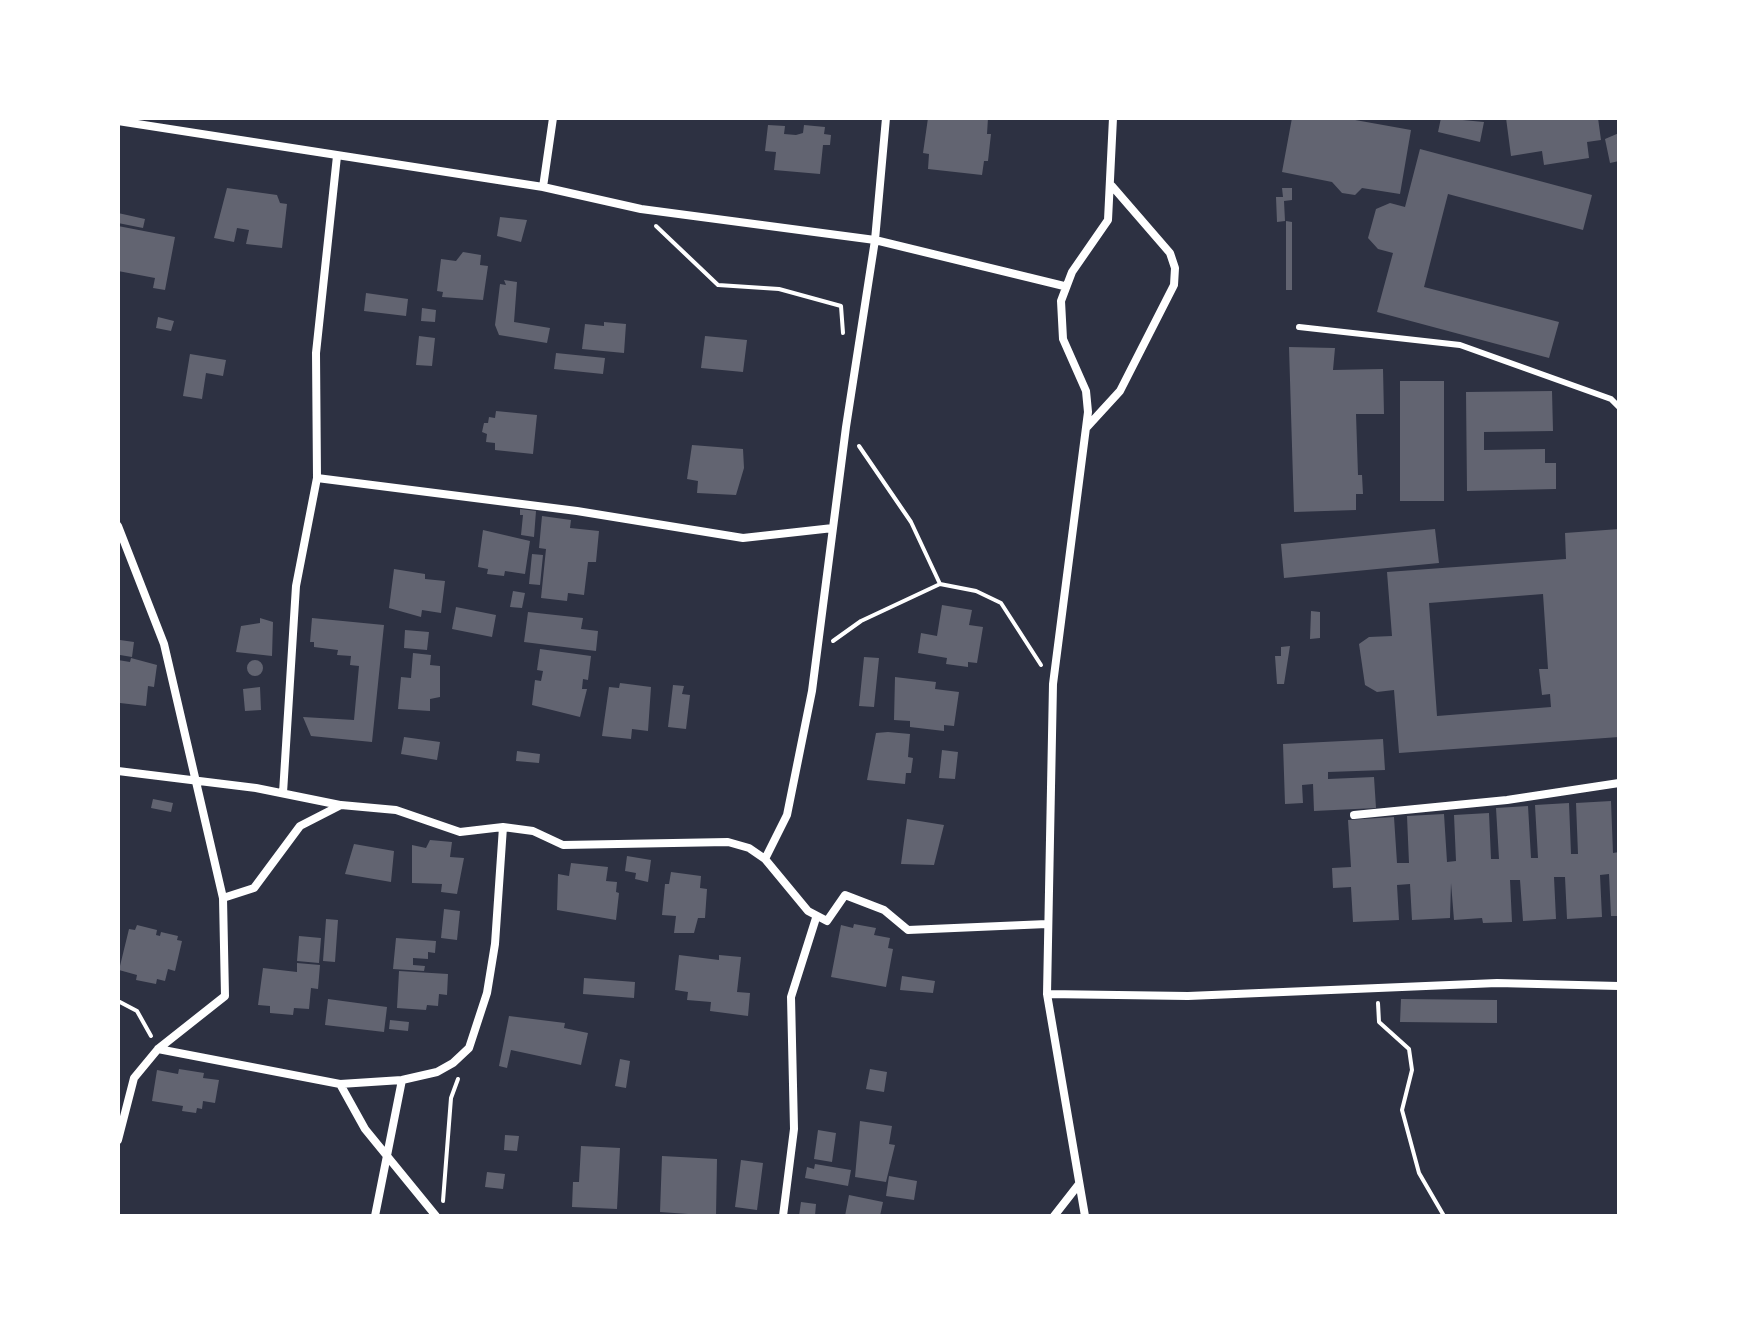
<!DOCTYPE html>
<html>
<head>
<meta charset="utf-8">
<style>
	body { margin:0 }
	#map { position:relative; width:1737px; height:1334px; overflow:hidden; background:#2d3142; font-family:Rubik,sans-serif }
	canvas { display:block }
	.frame { position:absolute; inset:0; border:120px solid #fff; pointer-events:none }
</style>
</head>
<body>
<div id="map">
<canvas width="1737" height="1334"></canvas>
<div class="frame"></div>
</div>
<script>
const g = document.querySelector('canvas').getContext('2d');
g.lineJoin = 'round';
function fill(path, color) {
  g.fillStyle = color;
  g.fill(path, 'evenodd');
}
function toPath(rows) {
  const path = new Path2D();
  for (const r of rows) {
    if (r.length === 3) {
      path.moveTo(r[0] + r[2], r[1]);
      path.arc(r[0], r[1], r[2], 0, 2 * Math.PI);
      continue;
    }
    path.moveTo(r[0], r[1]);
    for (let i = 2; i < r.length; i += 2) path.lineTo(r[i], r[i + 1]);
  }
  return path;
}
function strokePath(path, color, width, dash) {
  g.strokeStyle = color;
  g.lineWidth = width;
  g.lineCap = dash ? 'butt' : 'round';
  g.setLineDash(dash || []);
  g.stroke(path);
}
fill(toPath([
	[928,118,988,118,987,134,991,134,988,161,984,161,982,175,928,169,929,154,923,153],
	[1292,118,1344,118,1411,130,1400,194,1362,188,1355,195,1342,193,1332,182,1282,172],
	[1441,118,1484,122,1480,142,1438,132],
	[1506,118,1598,118,1601,140,1587,142,1589,158,1544,165,1542,151,1511,156],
	[768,125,785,126,784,134,796,135,803,133,804,125,825,127,824,134,831,135,830,145,823,145,820,174,774,170,776,152,765,151],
	[1619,133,1619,161,1610,163,1605,139],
	[1420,149,1592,195,1583,230,1448,194,1424,287,1559,322,1549,358,1377,312,1393,253,1378,249,1368,238,1376,209,1390,203,1405,207],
	[227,188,277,195,280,203,287,204,282,248,246,244,249,230,237,228,234,242,214,238],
	[1282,188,1292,188,1292,200,1284,201,1285,221,1277,222,1276,197,1283,197],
	[118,213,145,219,143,228,118,223],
	[500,217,527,220,521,242,497,236],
	[1286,221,1292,222,1292,290,1286,290],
	[118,226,175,237,165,290,153,288,155,278,118,271],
	[463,252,481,255,480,265,488,266,483,300,442,297,443,292,437,291,441,259,456,261],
	[504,280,517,282,514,322,550,328,547,343,499,335,495,325,500,284,506,285],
	[366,293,408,299,406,316,364,311],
	[422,308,436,310,435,322,421,321],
	[158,317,174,321,171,331,156,328],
	[604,322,626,324,624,353,582,349,585,324,604,326],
	[419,336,435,338,432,366,416,365],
	[705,336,747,340,743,372,701,368],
	[1289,347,1335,348,1333,370,1383,369,1384,414,1356,414,1358,475,1362,475,1363,494,1356,494,1356,510,1294,512],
	[556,353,605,358,603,374,554,369],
	[190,354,226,360,223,376,206,373,202,399,183,396],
	[1400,381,1444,381,1444,501,1400,501],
	[1552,391,1553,431,1484,432,1484,450,1545,449,1545,463,1556,463,1556,489,1467,491,1466,392],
	[496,411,537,415,533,454,495,450,495,443,486,442,487,434,482,432,484,423,488,423,489,417,495,418],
	[692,445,743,449,744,468,736,495,697,493,698,481,687,479],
	[520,509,536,511,534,537,521,535,523,515,520,515],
	[542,516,571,520,570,528,599,531,596,562,588,562,584,595,568,593,567,601,541,598,546,549,539,548],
	[1435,529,1439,563,1284,578,1281,544],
	[1619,529,1619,737,1399,753,1394,690,1377,692,1365,685,1359,644,1369,637,1392,636,1387,572,1566,559,1565,533],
	[1543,594,1548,669,1539,669,1542,695,1550,694,1551,707,1437,716,1429,603],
	[483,530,530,541,525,574,505,571,504,576,487,574,488,569,478,567],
	[532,554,543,555,540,585,529,584],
	[394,569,425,574,425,579,445,581,441,613,422,610,421,617,389,608],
	[513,591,525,593,522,608,510,607],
	[942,605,972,610,969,625,983,627,977,663,968,662,968,667,946,664,947,658,918,653,921,633,937,636],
	[456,607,496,615,492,637,452,629],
	[1311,611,1320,612,1320,638,1310,639],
	[528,612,583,618,581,629,598,631,596,651,524,642],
	[260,618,273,622,272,656,236,652,241,626,260,623],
	[312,618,384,625,372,742,311,736,303,717,354,720,359,666,350,665,351,656,337,655,338,650,314,647,314,642,310,642],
	[405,630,429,632,427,650,404,648],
	[120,640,134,642,132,657,120,655],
	[1290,646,1284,684,1277,684,1275,656,1281,656,1281,647],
	[540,649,591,656,588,680,583,679,582,689,587,689,580,717,532,705,535,680,541,681,543,671,537,670],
	[413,653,431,655,430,665,440,666,440,697,430,699,430,711,398,709,401,677,411,678],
	[864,657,879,658,874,707,859,706],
	[131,658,157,665,154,687,148,686,146,706,120,703,118,660,130,662],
	[255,668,8],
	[895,677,936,682,935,689,959,692,954,726,944,725,944,731,910,727,910,721,894,720],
	[620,683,651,687,648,731,632,729,631,739,602,736,609,687,619,688],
	[673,685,684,686,682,694,690,695,686,729,668,727],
	[260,687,261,710,245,711,243,689],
	[888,732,910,734,908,757,913,758,911,773,906,773,905,784,867,780,876,733],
	[404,737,440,742,437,760,401,754],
	[1383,739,1385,770,1328,772,1328,779,1374,777,1376,808,1314,811,1313,784,1302,785,1303,803,1285,804,1283,744],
	[942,750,958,752,955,779,939,778],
	[517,751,540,754,539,763,516,761],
	[153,799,173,803,171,812,151,808],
	[1611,801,1613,853,1619,852,1619,916,1611,916,1609,874,1600,875,1602,917,1567,919,1565,877,1554,877,1556,919,1523,921,1520,880,1510,880,1512,922,1483,923,1482,918,1454,920,1451,883,1450,918,1412,920,1410,884,1397,885,1399,920,1353,922,1351,887,1333,888,1332,868,1351,867,1348,820,1394,817,1397,863,1409,863,1407,816,1444,814,1447,862,1456,861,1454,815,1489,813,1491,859,1499,859,1496,808,1528,806,1531,858,1538,858,1535,805,1569,803,1571,854,1578,854,1576,803],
	[907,819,944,825,934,865,901,864],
	[430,840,452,842,450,857,464,858,457,894,441,892,442,884,412,883,412,845,426,848],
	[354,844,394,851,391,882,345,874],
	[627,856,651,860,648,882,635,879,636,873,625,871],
	[571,863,608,867,606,881,617,882,616,892,619,893,616,920,557,910,558,874,569,876],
	[671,872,701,876,700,888,707,889,705,918,698,918,694,933,674,933,676,916,662,915,665,884,669,884],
	[444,909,460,911,457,940,441,938],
	[326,919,338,920,335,962,323,961],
	[854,924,876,928,874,935,890,938,888,948,893,949,886,987,831,977,841,925,853,928],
	[137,925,157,930,156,935,160,936,161,932,178,936,177,940,182,941,175,971,168,969,165,981,157,979,156,984,136,980,137,975,119,970,129,929,135,930],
	[299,936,321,938,319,963,297,961],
	[396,938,436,941,435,953,428,952,428,959,413,958,413,965,425,966,424,971,393,969],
	[679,955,719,960,719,955,741,957,737,992,750,993,748,1016,710,1011,711,1002,687,1000,688,992,675,990],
	[297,963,320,965,318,989,311,988,309,1009,294,1008,293,1015,270,1013,270,1006,258,1005,263,968,297,972],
	[399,971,448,974,447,995,439,994,438,1006,427,1005,426,1010,397,1008],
	[902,976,935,981,933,993,900,990],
	[584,978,635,982,634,998,583,994],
	[328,999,387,1007,384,1032,325,1025],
	[1401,999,1497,1000,1497,1023,1400,1022],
	[509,1016,565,1023,564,1028,588,1033,581,1065,511,1050,507,1068,499,1066],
	[390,1020,409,1022,408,1031,389,1029],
	[620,1059,630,1061,626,1088,615,1086],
	[179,1069,204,1073,203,1078,219,1080,215,1103,203,1101,202,1109,197,1108,196,1113,182,1111,183,1106,152,1101,157,1070,178,1074],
	[870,1069,887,1072,884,1092,866,1089],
	[860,1121,892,1126,889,1144,895,1145,886,1182,855,1177],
	[818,1130,836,1133,832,1162,814,1159],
	[505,1135,519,1136,517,1151,504,1150],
	[581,1146,620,1148,617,1209,572,1207,573,1182,579,1182],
	[662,1156,717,1159,716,1216,660,1212],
	[741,1160,763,1163,757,1210,735,1207],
	[815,1164,851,1170,848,1186,805,1178,807,1167,814,1169],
	[487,1172,505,1174,503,1189,485,1187],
	[889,1176,917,1181,914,1200,886,1196],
	[849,1195,883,1202,880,1216,845,1216],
	[801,1202,816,1204,815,1216,799,1216]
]), '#626471');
strokePath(toPath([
	[656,226,718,285,779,289,841,306,843,333],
	[859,446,911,522,940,584,976,591,1001,603,1041,665],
	[833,641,861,621,940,584],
	[118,1001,137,1011,151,1036],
	[1378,1003,1379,1022,1409,1049,1412,1070,1402,1110,1419,1173,1444,1216],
	[443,1201,451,1098,458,1079]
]), '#fff', 4);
strokePath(toPath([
	[1299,327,1460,345,1611,399,1619,407]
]), '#fff', 6);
strokePath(toPath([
	[118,121,543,187,641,209,875,240,1064,286],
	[543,187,553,118],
	[1087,427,1120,391,1174,285,1175,268,1170,253,1112,186],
	[317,478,577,511,743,538,833,528],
	[118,526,164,644,223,898],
	[118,771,256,788,340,805],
	[283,793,296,586,317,478,316,353,337,156],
	[1354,815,1507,800,1619,783],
	[765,859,787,815,812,691,846,427,875,240,886,118],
	[1047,994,1188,996,1497,983,1619,986],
	[158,1049,340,1084,365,1129,436,1216],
	[340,1084,402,1080,437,1072,453,1063,469,1048,487,993,495,944,503,827],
	[118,1140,134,1078,158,1049,225,996,223,898,254,888,300,826,341,805,396,810,460,832,503,827,533,831,563,845,728,842,749,848,765,859,808,911,827,921,845,895,884,910,908,930,1047,924],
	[375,1216,402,1080],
	[783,1216,794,1129,791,997,816,918],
	[1054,1216,1079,1184],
	[1085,1216,1047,994,1053,684,1088,412,1086,391,1063,339,1061,301,1072,272,1108,220,1113,118]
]), '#fff', 8);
</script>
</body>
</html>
